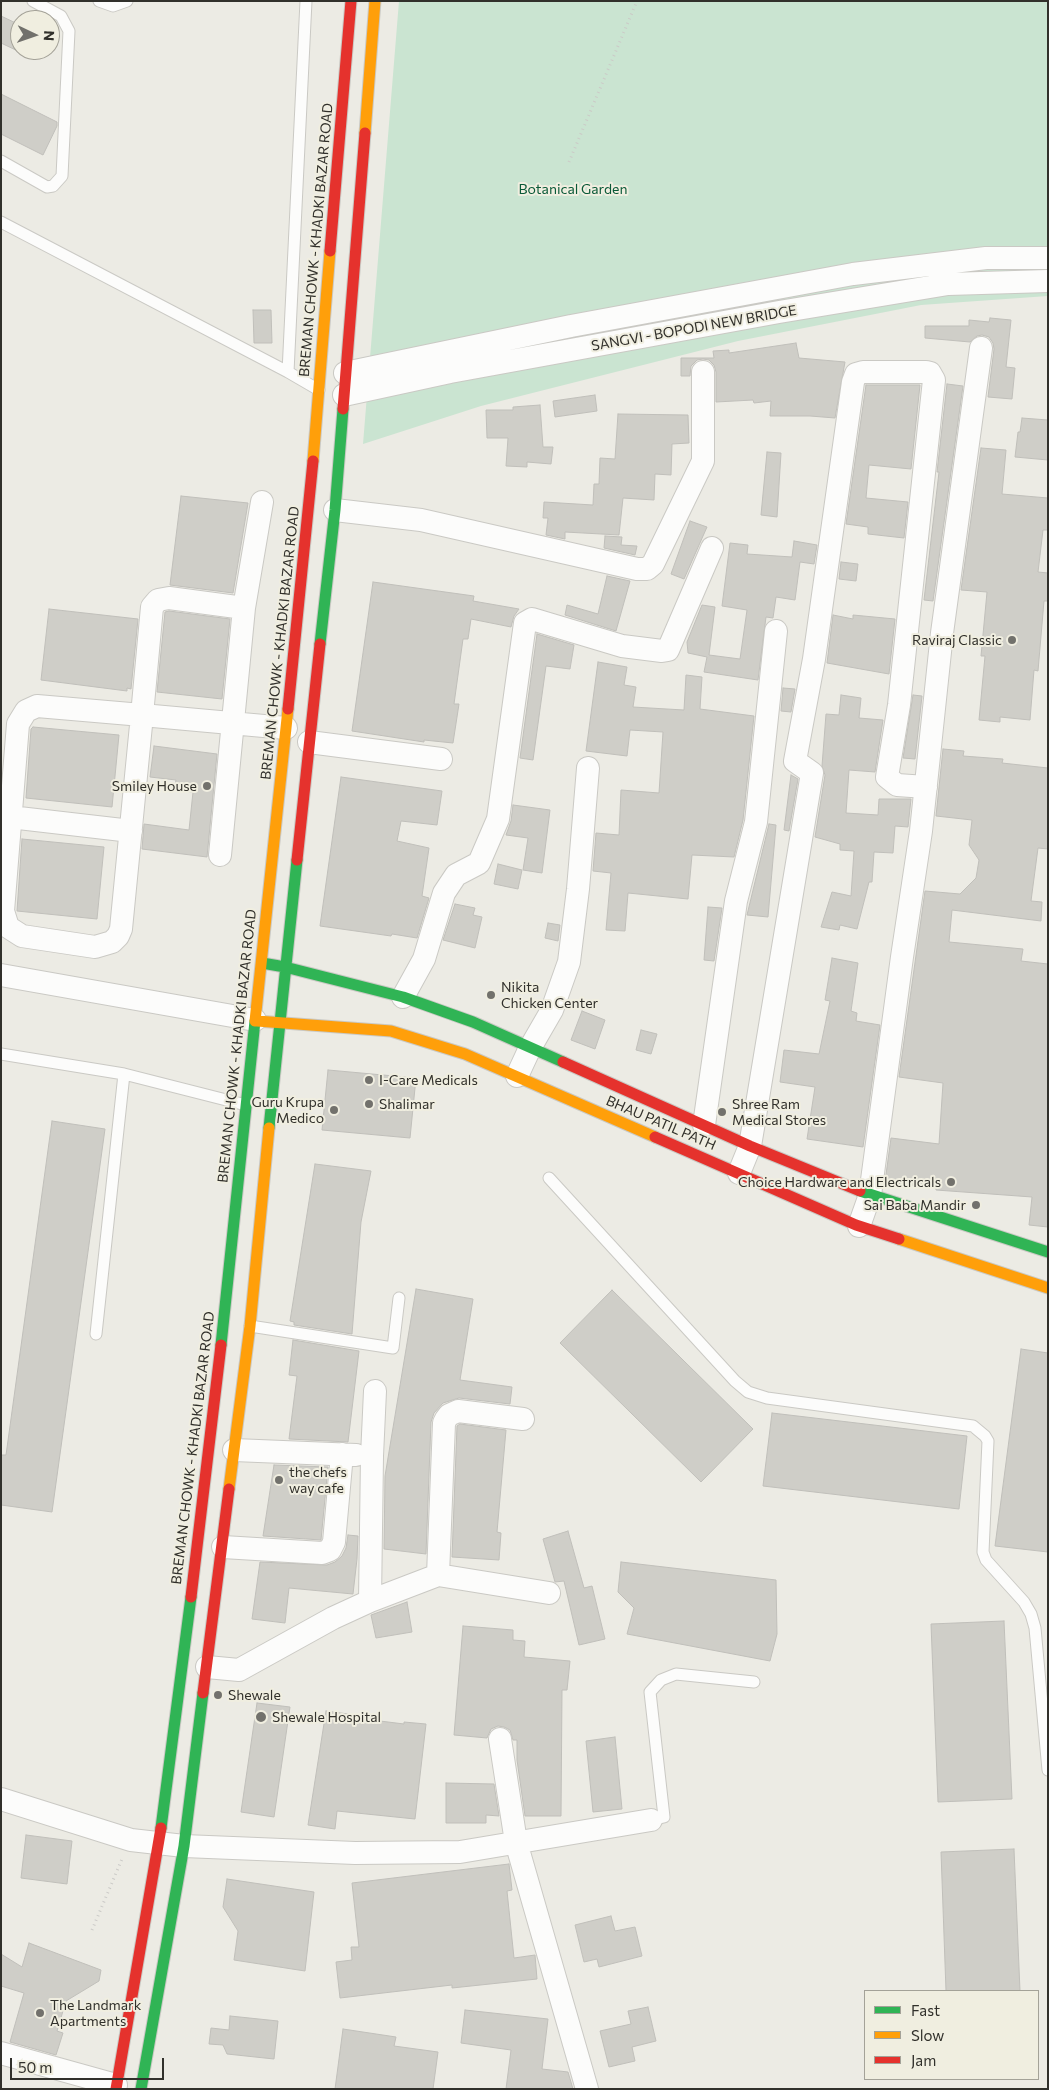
<!DOCTYPE html>
<html>
<head>
<meta charset="utf-8">
<style>
	body { margin:0 }
	#map { position:relative; width:1049px; height:2090px; overflow:hidden; background:#ecebe4; font-family:Commissioner,sans-serif }
	canvas { display:block }
	.frame { position:absolute; inset:0; border:2px solid #31302b; pointer-events:none }
	.legend { position:absolute; left:864px; top:1990px; width:175px; height:90px; box-sizing:border-box; background:#f0eee0; border:1px solid #a4a298; margin:0; padding:6px 9px; list-style:none; font-size:15px; color:#31302b }
	.legend li { display:flex; align-items:center; gap:10px; height:25px }
	.legend b { width:25px; border:1px solid #a4a298 }
	.north { position:absolute; left:10px; top:10px; width:50px; height:50px; box-sizing:border-box; background:#f0eee0; border:1px solid #a4a298; border-radius:50%; rotate:93deg; font-size:14px; font-weight:700; line-height:20px; text-align:center; color:#31302b }
	.north::after { content:''; display:block; margin:auto; width:18px; height:22px; background:#72716c; clip-path:polygon(50% 0,100% 100%,50% 72%,0 100%) }
	.scale { position:absolute; left:10px; top:2058px; width:154px; height:22px; box-sizing:border-box; border:2px solid #31302b; border-top:0; padding-left:6px; font-size:15px; line-height:18px; white-space:nowrap; color:#31302b; -webkit-text-stroke:4px #f0eee0; paint-order:stroke }
</style>
</head>
<body>
<div id="map">
<canvas width="1049" height="2090"></canvas>
<div class="frame"></div>
<ul class="legend">
<li><b style="height:6px;background:#30b455"></b>Fast</li>
<li><b style="height:6px;background:#ff9f0a"></b>Slow</li>
<li><b style="height:6px;background:#e5322d"></b>Jam</li>
</ul>
<div class="north">N</div>
<div class="scale">50 m</div>
</div>
<script>
const g = document.querySelector('canvas').getContext('2d');
g.lineJoin = 'round';
function fill(path, color) {
  g.fillStyle = color;
  g.fill(path, 'evenodd');
}
function toPath(rows) {
  const path = new Path2D();
  for (const r of rows) {
    path.moveTo(r[0], r[1]);
    for (let i = 2; i < r.length; i += 2) path.lineTo(r[i], r[i + 1]);
  }
  return path;
}
function strokePath(path, color, width, dash) {
  g.strokeStyle = color;
  g.lineWidth = width;
  g.lineCap = dash ? 'butt' : 'round';
  g.setLineDash(dash || []);
  g.stroke(path);
}
function write(font, color, halo, rows, align = 'center') {
  g.font = font + ' Commissioner,sans-serif';
  g.lineWidth = 4;
  g.setLineDash([]);
  g.textBaseline = 'middle';
  g.strokeStyle = halo;
  g.fillStyle = color;
  for (const [text, x, y, turn = 0] of rows) {
    g.save();
    g.translate(x, y);
    g.rotate((+turn || 0) * Math.PI / 180);
    g.textAlign = isNaN(turn) ? turn : align;
    if (halo) g.strokeText(text, 0, 0);
    g.fillText(text, 0, 0);
    g.restore();
  }
}
fill(toPath([
	[399,1,1048,1,1048,296,921,305,738,341,481,406,363,444]
]), '#cae4d1');
const building = toPath([
	[1,16,20,25,20,52,1,43,1,16],
	[1,94,57,122,57,126,43,155,1,134,1,94],
	[253,310,271,310,272,343,254,343,253,310],
	[990,318,1011,320,1006,367,1015,368,1012,399,988,397,994,349,993,343,989,337,982,335,977,336,970,342,925,338,925,326,969,326,969,320,989,322,990,318],
	[796,343,799,358,845,362,835,418,810,416,770,416,771,401,754,403,753,400,716,402,716,372,714,365,709,360,703,359,697,360,691,366,690,376,681,376,681,358,714,358,713,351,729,350,729,353,796,343],
	[947,384,963,386,933,601,924,600,939,472,937,472,947,384],
	[866,385,920,385,911,469,869,465,866,498,908,502,904,538,868,534,868,527,846,524,866,385],
	[595,395,597,411,555,417,553,401,595,395],
	[540,405,543,447,553,447,551,464,527,462,527,467,506,466,508,438,487,438,486,410,513,410,513,407,540,405],
	[618,414,688,415,689,443,672,444,671,475,655,474,654,500,623,498,619,535,565,532,565,539,546,535,548,518,543,518,544,502,593,505,594,484,599,484,600,458,615,459,618,414],
	[1022,418,1048,420,1048,460,1015,457,1018,432,1020,432,1022,418],
	[981,448,1006,450,1002,494,1048,498,1048,530,1043,530,1038,572,1048,573,1048,601,1044,601,1038,671,1034,670,1030,720,1000,717,1000,722,979,720,985,656,981,656,987,592,961,590,981,448],
	[767,452,781,453,777,517,761,515,767,452],
	[181,496,248,503,233,593,170,585,181,496],
	[690,521,707,527,684,579,671,574,690,521],
	[605,536,622,537,621,545,637,546,635,555,604,548,605,536],
	[794,541,817,545,814,564,800,562,795,600,776,597,773,618,766,617,758,680,704,672,707,657,688,653,687,642,702,605,715,607,709,655,740,659,747,610,722,606,730,543,748,545,747,554,792,557,794,541],
	[841,562,858,564,856,581,839,579,841,562],
	[607,576,630,581,616,631,565,615,567,605,598,614,607,576],
	[373,582,474,596,473,601,519,609,514,616,511,627,471,619,468,639,463,639,454,704,459,704,453,743,424,740,424,742,352,731,373,582],
	[49,609,138,619,131,689,127,688,127,691,41,680,49,609],
	[169,611,230,619,222,699,157,692,165,612,169,611],
	[833,615,853,619,853,615,895,619,889,674,827,663,833,615],
	[537,634,574,645,570,669,546,666,533,760,520,758,537,634],
	[598,662,627,667,624,685,636,687,633,707,684,710,686,675,702,677,700,709,754,716,743,820,734,857,692,855,688,899,628,893,625,931,606,930,611,873,593,871,596,833,619,835,621,790,659,793,663,732,630,730,627,756,586,751,598,662],
	[783,688,795,689,791,712,781,711,783,688],
	[841,695,861,698,859,718,883,720,875,772,849,770,846,813,878,815,879,799,911,799,908,827,895,826,893,853,874,852,872,882,869,882,857,929,840,925,839,930,821,927,832,892,851,896,854,851,840,850,840,844,815,837,825,775,822,766,826,714,839,715,841,695],
	[913,695,922,696,915,759,903,758,913,695],
	[33,727,119,735,112,807,26,798,31,729,33,727],
	[154,746,217,754,207,857,142,849,144,824,189,830,193,792,174,790,176,780,150,777,154,746],
	[943,749,964,751,963,756,1003,759,1002,763,1048,768,1048,849,1038,848,1031,901,1042,902,1041,921,952,910,949,942,1023,949,1021,961,1048,964,1048,1227,1029,1225,1032,1197,936,1190,936,1188,885,1182,891,1138,939,1144,943,1083,899,1077,925,891,960,894,976,878,979,860,969,845,972,820,936,816,943,749],
	[791,775,798,779,789,831,784,830,791,775],
	[341,777,442,791,437,825,401,821,397,841,429,848,422,896,429,898,417,938,392,934,391,936,320,926,341,777],
	[513,805,550,810,542,873,523,870,528,838,506,835,511,821,513,805],
	[769,824,776,825,768,917,747,915,769,824],
	[22,839,104,847,97,919,17,911,22,839],
	[498,864,522,870,518,889,494,884,498,864],
	[455,904,475,908,473,915,482,917,475,948,443,940,455,904],
	[708,907,722,908,714,961,704,960,708,907],
	[548,923,560,925,558,941,545,938,548,923],
	[832,958,858,963,851,1011,857,1013,856,1021,880,1025,863,1147,807,1139,815,1087,780,1082,784,1050,819,1054,830,1001,825,1000,832,958],
	[582,1011,605,1020,595,1049,571,1040,582,1011],
	[641,1030,657,1034,651,1054,636,1050,641,1030],
	[328,1070,416,1078,410,1138,322,1130,328,1070],
	[52,1121,105,1129,52,1512,1,1505,1,1455,6,1455,52,1121],
	[315,1164,371,1171,361,1222,352,1334,294,1325,294,1322,290,1321,315,1164],
	[416,1289,473,1299,460,1380,512,1387,510,1404,459,1398,443,1403,434,1413,431,1422,426,1554,384,1549,385,1476,416,1289],
	[612,1290,753,1429,701,1482,560,1343,612,1290],
	[293,1340,359,1351,348,1442,289,1439,297,1376,289,1375,293,1340],
	[1021,1349,1048,1353,1048,1552,995,1546,1021,1349],
	[772,1413,967,1436,959,1509,763,1486,772,1413],
	[460,1424,506,1430,497,1532,501,1533,499,1560,452,1557,457,1426,460,1424],
	[274,1465,328,1467,321,1540,263,1536,274,1465],
	[568,1531,584,1588,592,1586,605,1639,579,1645,564,1581,555,1582,543,1539,568,1531],
	[348,1535,358,1536,357,1559,353,1594,289,1588,285,1623,252,1619,260,1562,327,1565,335,1562,342,1556,346,1548,348,1535],
	[621,1562,776,1580,777,1634,770,1661,627,1634,634,1608,618,1592,621,1562],
	[407,1602,412,1632,376,1638,371,1615,407,1602],
	[1004,1621,1012,1799,938,1802,931,1624,1004,1621],
	[463,1626,513,1630,513,1640,525,1641,524,1657,570,1661,567,1690,562,1690,561,1816,525,1816,517,1760,517,1740,513,1740,510,1730,504,1727,498,1726,491,1729,487,1738,454,1735,463,1626],
	[257,1703,290,1707,274,1817,241,1812,257,1703],
	[326,1711,348,1714,348,1717,404,1724,404,1722,426,1724,415,1819,337,1811,335,1829,308,1825,326,1711],
	[615,1737,622,1809,593,1812,586,1741,615,1737],
	[446,1783,494,1784,499,1816,486,1815,486,1823,446,1823,446,1783],
	[26,1835,72,1841,67,1884,21,1878,26,1835],
	[1014,1849,1020,1991,946,1991,941,1852,1014,1849],
	[509,1864,512,1890,507,1891,514,1958,535,1955,537,1979,452,1988,452,1985,340,1998,336,1962,352,1960,351,1947,359,1947,352,1883,509,1864],
	[227,1879,314,1892,305,1971,234,1960,238,1931,223,1907,227,1879],
	[611,1916,615,1931,635,1927,642,1956,599,1967,597,1959,584,1962,575,1925,611,1916],
	[29,1943,101,1970,99,1981,66,2001,57,2031,63,2033,56,2055,10,2042,24,1993,1,1986,1,1954,22,1967,29,1943],
	[648,2007,656,2041,632,2047,635,2061,609,2067,600,2031,631,2024,628,2011,648,2007],
	[465,2010,548,2019,542,2069,568,2072,573,2089,506,2089,511,2050,461,2043,465,2010],
	[230,2016,278,2021,274,2059,227,2054,223,2045,209,2044,211,2028,229,2030,230,2016],
	[343,2029,396,2037,394,2046,438,2052,433,2089,335,2089,343,2029]
]);
fill(building, '#cfcec8');
strokePath(building, '#c0bfba', 1);
const lane = toPath([
	[99,1,113,6,127,1],
	[1,161,47,187,53,186,62,176,69,31,61,16,33,1],
	[1,222,288,372,306,1],
	[288,372,319,390],
	[1,1054,124,1074,246,1105],
	[549,1178,735,1381,748,1392,767,1398,973,1426,985,1436,988,1441,983,1552,986,1560,1024,1602,1031,1614,1035,1628,1048,1770],
	[250,1326,393,1348,399,1298],
	[96,1334,124,1074],
	[651,1820,664,1817,650,1692,661,1680,676,1674,754,1682]
]);
const street = toPath([
	[345,373,571,326,853,274,986,258,1048,258],
	[344,395,450,372,779,312,948,284,1048,281],
	[335,510,421,520,637,569,647,569,653,564,703,461,703,372],
	[244,608,169,598,158,600,152,607,142,715,121,929,118,936,112,942,95,947,22,936,8,927,3,911,18,724,26,711,37,706,142,715,286,728],
	[309,742,441,759],
	[10,817,131,831],
	[220,855,244,608,262,502],
	[1,975,255,1020],
	[403,997,424,959,444,893,456,875,479,863,498,819,525,623,532,619,622,646,662,651,668,650,712,548],
	[517,1076,530,1048,552,1010,569,962,578,889,588,768],
	[704,1125,736,901,756,822,776,631],
	[739,1173,750,1146,812,773,795,761,814,659,853,382,856,374,863,372,926,372,930,373,934,380,899,705,887,777,897,785,926,787],
	[859,1226,870,1195,902,957,921,831,942,633,981,348],
	[234,1450,356,1455],
	[223,1547,322,1553,330,1550,334,1542,342,1454],
	[438,1575,444,1423,446,1419,449,1415,458,1411,523,1419],
	[370,1601,372,1456,375,1391],
	[207,1667,239,1670,333,1618,370,1601,438,1575,549,1593],
	[500,1739,516,1842,587,2089],
	[1,1799,131,1840,184,1846,355,1853,460,1852,651,1820],
	[1,2053,116,2085]
]);
const fast = toPath([
	[320,644,335,510,343,409],
	[262,963,285,967,403,997,473,1022,563,1062],
	[269,1128,297,860],
	[860,1191,1048,1252],
	[221,1345,255,1021],
	[161,1828,191,1597],
	[141,2089,184,1846,203,1693]
]);
const slow = toPath([
	[365,133,375,1],
	[313,461,330,251],
	[255,1021,288,709],
	[257,1021,391,1031,465,1054,655,1137],
	[899,1239,1048,1288],
	[229,1489,250,1326,269,1128]
]);
const jam = toPath([
	[330,251,351,1],
	[343,409,365,133],
	[288,709,313,461],
	[297,860,320,644],
	[563,1062,750,1146,860,1191],
	[655,1137,856,1225,899,1239],
	[191,1597,221,1345],
	[203,1693,229,1489],
	[116,2089,161,1828]
]);
strokePath(lane, '#cac9c4', 13);
strokePath(street, '#cac9c4', 24);
strokePath(fast, '#cac9c4', 13);
strokePath(slow, '#cac9c4', 13);
strokePath(jam, '#cac9c4', 13);
strokePath(toPath([
	[569,162,637,1],
	[92,1930,122,1859]
]), '#cbcac7', 3, [1, 4]);
strokePath(lane, '#fcfcfb', 11);
strokePath(street, '#fcfcfb', 22);
strokePath(fast, '#30b455', 11);
strokePath(slow, '#ff9f0a', 11);
strokePath(jam, '#e5322d', 11);
for (const [x, y, r, color] of [
	[1012,640,5,"#72716c"],
	[207,786,5,"#72716c"],
	[491,995,5,"#72716c"],
	[369,1080,5,"#72716c"],
	[369,1104,5,"#72716c"],
	[334,1110,5,"#72716c"],
	[722,1112,5,"#72716c"],
	[951,1182,5,"#72716c"],
	[976,1205,5,"#72716c"],
	[279,1480,5,"#72716c"],
	[218,1695,5,"#72716c"],
	[261,1717,6,"#72716c"],
	[40,2013,5,"#72716c"]
]) {
  const dot = new Path2D();
  dot.arc(x, y, r, 0, 2 * Math.PI);
  g.fillStyle = color;
  g.fill(dot);
  strokePath(dot, '#f0eee0', 2);
}
write('14px', '#095937', '#f0eee0', [
	["Botanical Garden",573,189]
]);
write('14px', '#31302b', '#f0eee0', [
	["BREMAN CHOWK - KHADKI BAZAR ROAD",316,240,-85],
	["SANGVI - BOPODI NEW BRIDGE",694,328,-10],
	["BREMAN CHOWK - KHADKI BAZAR ROAD",280,643,-84],
	["BREMAN CHOWK - KHADKI BAZAR ROAD",237,1046,-84],
	["BHAU PATIL PATH",661,1123,23],
	["BREMAN CHOWK - KHADKI BAZAR ROAD",193,1448,-83]
]);
write('14px', '#31302b', '#f0eee0', [
	["Raviraj Classic",1002,640,"right"],
	["Smiley House",197,786,"right"],
	["Nikita",501,987],
	["Chicken Center",501,1003],
	["I-Care Medicals",379,1080],
	["Guru Krupa",324,1102,"right"],
	["Medico",324,1118,"right"],
	["Shalimar",379,1104],
	["Shree Ram",732,1104],
	["Medical Stores",732,1120],
	["Choice Hardware and Electricals",941,1182,"right"],
	["Sai Baba Mandir",966,1205,"right"],
	["the chefs",289,1472],
	["way cafe",289,1488],
	["Shewale",228,1695],
	["Shewale Hospital",272,1717],
	["The Landmark",50,2005],
	["Apartments",50,2021]
], 'left');
</script>
</body>
</html>
